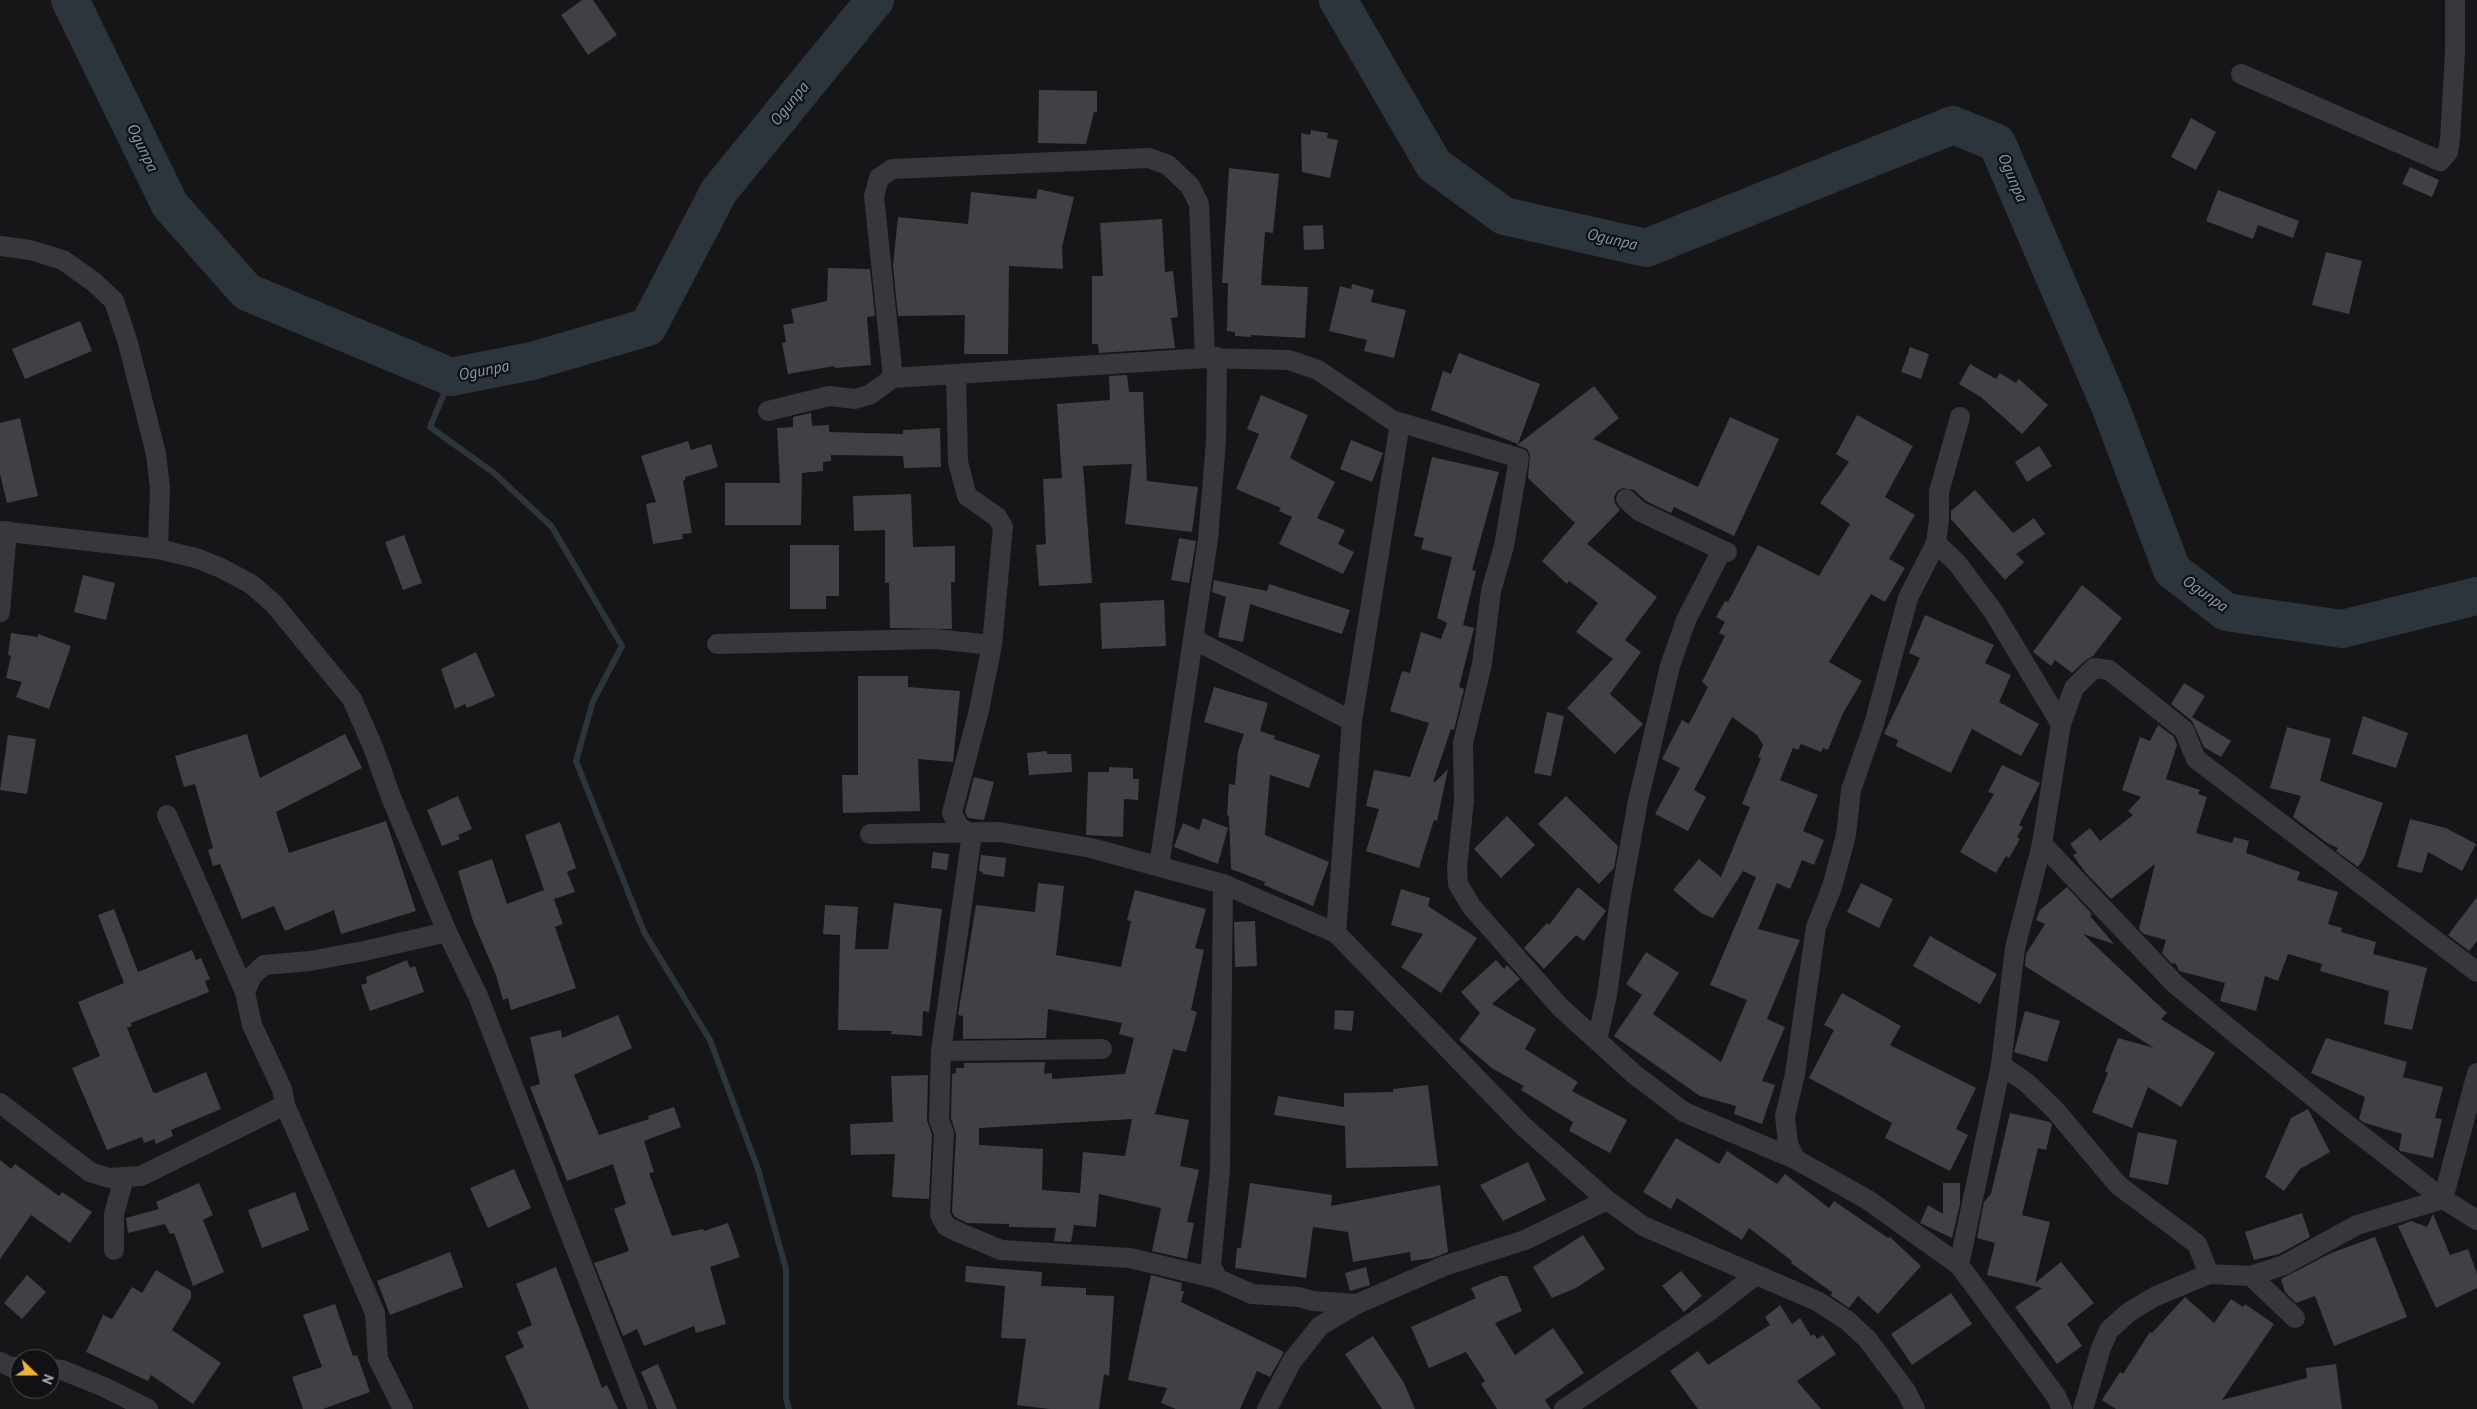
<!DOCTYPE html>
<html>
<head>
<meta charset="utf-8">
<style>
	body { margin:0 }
	#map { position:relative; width:2477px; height:1409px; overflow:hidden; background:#161618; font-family:"PT Sans",sans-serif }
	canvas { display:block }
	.north { position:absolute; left:10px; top:1349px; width:50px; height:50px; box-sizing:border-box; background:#111113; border:1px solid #4d4f55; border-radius:50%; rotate:112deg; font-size:14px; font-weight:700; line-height:20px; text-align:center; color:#a8adb8 }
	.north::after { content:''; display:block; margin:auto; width:18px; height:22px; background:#f2b134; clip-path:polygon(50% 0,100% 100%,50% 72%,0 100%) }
</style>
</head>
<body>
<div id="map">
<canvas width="2477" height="1409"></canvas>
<div class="north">N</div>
</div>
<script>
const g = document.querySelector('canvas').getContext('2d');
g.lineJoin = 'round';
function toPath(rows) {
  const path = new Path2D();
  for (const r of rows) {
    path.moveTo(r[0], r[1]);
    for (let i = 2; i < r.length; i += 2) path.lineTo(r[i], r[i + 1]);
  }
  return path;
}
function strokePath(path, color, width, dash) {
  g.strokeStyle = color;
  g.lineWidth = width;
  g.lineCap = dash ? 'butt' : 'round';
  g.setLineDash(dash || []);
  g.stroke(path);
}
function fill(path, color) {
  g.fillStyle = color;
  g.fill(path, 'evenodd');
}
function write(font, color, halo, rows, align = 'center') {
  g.font = font + ' "PT Sans",sans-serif';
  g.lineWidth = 4.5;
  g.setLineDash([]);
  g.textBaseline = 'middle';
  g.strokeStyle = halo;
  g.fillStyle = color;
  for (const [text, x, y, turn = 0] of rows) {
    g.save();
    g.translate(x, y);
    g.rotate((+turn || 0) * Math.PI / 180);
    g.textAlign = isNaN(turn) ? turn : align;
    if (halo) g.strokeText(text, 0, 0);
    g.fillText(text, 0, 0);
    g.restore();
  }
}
strokePath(toPath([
	[451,377,430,427,494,473,552,527,622,646,593,701,576,761,644,932,710,1040,758,1169,786,1269,786,1399,789,1409]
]), '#2c353c', 6);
strokePath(toPath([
	[70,0,170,205,247,292,451,377,532,361,648,327,719,191,875,0],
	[1338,0,1434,165,1504,216,1646,248,1953,125,1997,143,2110,406,2172,570,2226,612,2342,629,2477,596]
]), '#2c353c', 38);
fill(toPath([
	[582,0,593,0,617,35,588,55,561,15],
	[1039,90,1097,91,1097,112,1094,112,1086,144,1038,143],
	[2191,118,2216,132,2196,170,2171,157],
	[1311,130,1328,133,1327,138,1338,140,1330,178,1302,172,1301,133,1310,135],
	[2410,167,2439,180,2432,197,2402,184],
	[1229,168,1279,174,1273,233,1265,232,1261,285,1308,287,1305,338,1251,335,1251,337,1235,336,1235,332,1227,331,1228,283,1222,283],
	[1038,189,1074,197,1062,247,1063,269,1009,266,1008,354,964,354,965,315,898,316,893,266,898,217,968,224,971,192,1036,199],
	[2218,190,2299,221,2293,238,2258,225,2253,239,2206,221],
	[1162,219,1165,272,1173,271,1178,317,1171,318,1175,348,1099,353,1098,344,1092,344,1092,276,1103,276,1100,223],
	[1323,225,1324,249,1304,250,1303,226],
	[2326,252,2362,261,2349,314,2312,305],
	[828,268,870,269,875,316,867,317,871,365,835,368,834,366,788,374,782,343,786,342,783,325,794,323,791,309,827,301],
	[1352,284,1374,290,1371,302,1406,310,1394,358,1364,351,1367,340,1329,331,1340,286,1351,289],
	[80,321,92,351,25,379,12,349],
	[1910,347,1929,354,1921,379,1901,372],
	[1459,353,1540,384,1518,444,1431,410,1443,371,1451,374],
	[1970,364,1996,379,2000,373,2016,383,2019,379,2048,405,2022,434,1981,397,1959,384],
	[1127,375,1129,392,1143,392,1147,481,1198,487,1192,532,1125,524,1132,464,1083,466,1092,583,1039,586,1036,545,1046,544,1043,479,1062,478,1057,404,1110,400,1109,376],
	[1594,386,1619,418,1593,439,1698,487,1730,417,1779,439,1734,536,1674,507,1671,513,1646,501,1634,490,1623,488,1617,491,1614,497,1615,503,1620,510,1587,544,1657,597,1625,640,1641,652,1610,694,1643,724,1615,754,1567,708,1613,659,1576,632,1598,603,1569,581,1567,584,1542,561,1575,523,1528,478,1530,455,1527,449,1517,445],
	[1261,395,1308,415,1290,458,1335,482,1317,518,1345,530,1338,544,1354,552,1343,574,1279,544,1292,517,1279,511,1281,508,1236,489,1259,434,1247,429],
	[811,413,812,426,829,425,829,432,903,434,903,430,940,428,941,467,904,468,903,456,831,455,831,461,823,462,823,471,802,473,801,525,725,525,725,483,780,483,777,428,793,427,793,417],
	[1857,415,1913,446,1885,497,1915,515,1889,559,1905,568,1885,602,1871,594,1829,662,1862,681,1843,713,1828,750,1823,748,1821,752,1801,744,1798,750,1793,748,1780,780,1818,795,1803,831,1824,840,1814,865,1802,860,1790,889,1777,883,1758,929,1800,940,1767,1019,1785,1027,1762,1081,1775,1085,1762,1124,1734,1114,1736,1106,1700,1096,1614,1036,1642,995,1626,984,1646,952,1679,973,1653,1014,1721,1062,1747,1000,1710,985,1756,877,1743,871,1713,918,1701,913,1673,890,1699,859,1721,877,1750,807,1742,804,1761,758,1758,757,1763,745,1757,735,1732,717,1694,790,1706,797,1688,831,1655,814,1680,768,1662,759,1682,720,1689,724,1708,687,1702,682,1725,636,1719,633,1725,622,1716,617,1725,601,1728,602,1758,545,1819,576,1850,524,1820,503,1849,462,1836,454],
	[20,418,38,496,7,503,0,474,0,423],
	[1351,440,1383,453,1372,482,1340,469],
	[688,441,691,450,711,444,718,467,685,477,685,480,683,481,692,533,682,534,683,539,653,544,646,504,656,502,641,456],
	[2039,446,2052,466,2027,482,2015,462],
	[1432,457,1499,472,1472,570,1476,571,1463,625,1474,628,1459,687,1464,689,1454,730,1451,729,1433,782,1435,782,1448,769,1437,821,1434,820,1419,868,1366,851,1379,809,1366,806,1374,770,1410,777,1429,723,1390,711,1402,671,1410,673,1421,632,1441,639,1447,623,1437,618,1452,557,1421,549,1424,538,1414,536],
	[1975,490,2013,533,2034,518,2045,534,2016,554,2024,562,2005,580,1951,519,1951,511],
	[911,494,913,547,955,546,955,582,951,582,952,629,890,628,889,583,885,583,885,530,854,531,853,496],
	[404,535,422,583,403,590,385,542],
	[1179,538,1196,541,1189,583,1171,580],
	[790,545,839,545,839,596,826,596,826,609,790,609],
	[83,575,115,583,106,620,74,612],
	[1214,580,1267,591,1269,584,1350,610,1342,634,1250,604,1243,642,1218,637,1226,597,1212,592],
	[2082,585,2122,618,2093,656,2086,660,2072,673,2055,660,2051,666,2033,652],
	[1164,600,1166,646,1102,649,1100,603],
	[1925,615,1994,645,1985,663,2011,675,1999,702,2039,724,2021,756,1972,729,1951,773,1896,746,1898,740,1884,734,1920,658,1909,653],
	[11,633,38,637,38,634,71,646,49,709,16,697,22,682,6,678,11,656,8,655],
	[476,652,495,696,467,708,465,704,455,709,441,669],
	[858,676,908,676,908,687,960,691,953,762,918,759,920,811,843,813,842,775,858,775],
	[2184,683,2205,696,2192,717,2231,741,2221,757,2204,747,2192,721,2171,704],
	[1214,687,1268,703,1260,731,1275,736,1274,739,1320,755,1309,788,1270,775,1265,835,1329,862,1313,906,1264,885,1265,882,1231,869,1229,816,1227,815,1229,784,1235,785,1238,751,1244,734,1204,722],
	[1547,712,1564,716,1551,776,1534,773],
	[2363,716,2408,733,2396,768,2352,754],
	[2158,725,2174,737,2177,745,2166,779,2200,790,2198,794,2207,797,2196,833,2232,843,2234,837,2249,841,2246,853,2300,872,2297,880,2338,892,2328,924,2342,928,2341,932,2376,942,2373,954,2427,968,2412,1030,2384,1024,2389,991,2320,971,2322,964,2288,954,2278,981,2265,976,2256,1011,2220,1001,2225,983,2179,971,2176,964,2171,963,2162,953,2166,940,2144,934,2139,929,2155,864,2111,899,2085,872,2073,855,2077,853,2070,844,2090,828,2100,841,2133,815,2128,811,2141,797,2122,790,2140,737,2150,741],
	[2287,727,2331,739,2320,781,2383,803,2364,858,2358,867,2336,851,2338,848,2327,843,2293,817,2301,796,2270,788],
	[247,734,260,778,345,734,362,768,276,812,289,853,386,821,416,911,341,934,334,910,285,931,274,906,242,919,220,864,213,866,208,850,213,848,195,784,184,787,175,756],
	[8,735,36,739,27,794,0,790],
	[1047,751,1047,754,1071,754,1072,772,1029,775,1027,753],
	[2002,765,2040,783,2019,825,2023,827,2017,837,2020,839,2009,858,2006,856,1996,873,1960,852,1994,794,1988,792],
	[1109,767,1133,768,1133,779,1139,779,1138,800,1124,799,1123,837,1086,835,1088,772,1109,772],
	[974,777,994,782,984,820,968,818,965,812],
	[458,796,472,829,458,835,460,839,442,846,427,810],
	[1566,796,1618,846,1614,868,1599,884,1538,824],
	[1507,816,1535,845,1501,878,1474,849],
	[1203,818,1228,828,1218,864,1174,847,1183,823,1199,830],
	[2410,819,2446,828,2476,844,2462,871,2428,852,2422,873,2397,867],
	[560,822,576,868,567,872,575,892,554,899,563,924,555,927,576,988,511,1010,508,998,503,1000,496,975,473,921,458,871,492,859,507,904,544,890,525,835],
	[933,852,949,854,947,870,931,868],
	[981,855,1006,858,1004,877,982,874,983,872,979,871],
	[1038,883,1064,886,1056,955,1121,967,1131,921,1127,920,1135,890,1206,909,1195,948,1204,950,1191,1010,1197,1012,1186,1052,1173,1049,1155,1114,1189,1120,1180,1166,1199,1170,1187,1222,1194,1223,1187,1259,1152,1251,1161,1208,1099,1194,1096,1227,1074,1225,1071,1242,1054,1241,1056,1228,1009,1227,1009,1224,967,1223,955,1217,952,1212,956,1134,951,1118,952,1074,956,1073,956,1068,964,1068,964,1063,1045,1062,1044,1074,1052,1073,1052,1079,1125,1074,1134,1038,1119,1034,1122,1023,1048,1009,1046,1038,963,1039,963,1016,958,1015,976,905,1035,912],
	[1132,1119,1125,1156,1083,1152,1080,1193,1042,1190,1043,1149,979,1145,979,1128],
	[1861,883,1893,899,1879,928,1847,912],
	[1578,887,1606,911,1584,941,1576,935,1544,969,1524,948,1547,923,1549,925],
	[2067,887,2092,914,2090,916,2114,944,2083,934,2167,1013,2161,1019,2215,1053,2181,1107,2148,1087,2132,1128,2092,1112,2108,1073,2105,1071,2118,1038,2154,1048,2025,966,2026,954,2045,924,2036,920,2040,910],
	[1401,889,1430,898,1428,906,1477,938,1441,993,1401,967,1423,934,1391,925],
	[2477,897,2477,941,2469,951,2448,935],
	[894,903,942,909,929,1012,923,1011,922,1036,891,1034,892,1031,838,1030,840,935,823,934,825,905,858,907,855,949,888,949],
	[114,909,138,972,192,950,196,960,201,958,210,979,205,981,209,992,131,1023,132,1026,127,1028,153,1092,156,1093,206,1072,221,1109,171,1130,173,1136,156,1144,154,1139,144,1143,142,1137,107,1150,72,1068,100,1056,78,1002,124,983,98,915],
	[1255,921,1257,966,1235,967,1234,922],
	[1930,936,1997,974,1980,1004,1913,966],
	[407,960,410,968,415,966,424,992,370,1011,361,985,367,983,366,977],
	[1496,960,1504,969,1507,965,1520,979,1492,1004,1536,1029,1525,1049,1578,1082,1572,1091,1627,1120,1610,1153,1569,1131,1573,1122,1521,1090,1524,1086,1493,1069,1459,1040,1480,1013,1461,992],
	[1842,993,1901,1026,1890,1045,1976,1088,1956,1129,1968,1135,1950,1171,1885,1138,1892,1123,1809,1078,1834,1030,1824,1025],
	[1335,1010,1354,1011,1352,1031,1334,1029],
	[2025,1011,2060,1021,2047,1062,2014,1052],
	[618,1015,632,1048,574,1075,599,1135,649,1119,648,1116,674,1107,681,1127,644,1141,654,1172,649,1173,672,1236,703,1229,704,1231,728,1223,740,1257,710,1267,726,1324,696,1333,694,1326,644,1346,637,1329,623,1336,594,1263,629,1251,614,1209,626,1204,613,1164,567,1181,530,1087,540,1084,530,1037,561,1030,562,1038],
	[2326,1038,2407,1062,2403,1077,2443,1087,2435,1118,2442,1119,2433,1158,2400,1151,2399,1149,2402,1134,2365,1123,2359,1119,2365,1097,2311,1073],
	[928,1075,927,1120,932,1135,929,1199,892,1197,895,1154,851,1155,850,1124,893,1122,891,1076],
	[1428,1085,1438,1166,1346,1168,1345,1126,1274,1115,1278,1096,1344,1107,1344,1093,1393,1092,1393,1089],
	[2308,1109,2330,1152,2300,1169,2284,1191,2265,1177,2291,1118],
	[2010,1113,2050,1122,2052,1125,2046,1150,2038,1148,2022,1215,2050,1222,2035,1283,2061,1262,2094,1303,2067,1324,2082,1346,2057,1364,2015,1307,2042,1288,1987,1275,1995,1243,1977,1238,1984,1202,1991,1194],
	[2138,1132,2177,1140,2168,1185,2129,1177],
	[1676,1138,1719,1164,1727,1151,1777,1184,1785,1174,1829,1208,1834,1201,1888,1238,1890,1237,1921,1266,1878,1314,1858,1296,1849,1308,1830,1295,1833,1293,1791,1263,1792,1261,1749,1228,1742,1240,1677,1198,1671,1209,1643,1192],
	[0,1160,11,1169,15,1164,59,1196,62,1192,92,1212,70,1243,31,1215,0,1259],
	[1528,1162,1546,1200,1503,1221,1480,1185],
	[514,1169,531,1208,488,1228,470,1188],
	[199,1183,213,1215,203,1220,224,1272,193,1286,174,1233,170,1234,165,1224,128,1233,126,1218,159,1209,156,1202],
	[1250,1183,1332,1195,1331,1206,1440,1185,1448,1252,1433,1258,1411,1261,1410,1252,1353,1262,1348,1232,1313,1227,1306,1278,1235,1268,1237,1248,1241,1248],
	[1943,1183,1960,1183,1960,1204,1952,1238,1920,1223,1928,1205,1943,1214],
	[295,1192,309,1230,262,1248,248,1210],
	[2302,1213,2310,1237,2279,1254,2254,1260,2245,1232],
	[2433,1214,2450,1255,2468,1249,2477,1274,2477,1288,2436,1308,2398,1226,2411,1221,2427,1227],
	[1583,1235,1605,1269,1576,1288,1552,1298,1533,1267],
	[2375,1237,2407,1317,2334,1346,2315,1296,2296,1303,2285,1292,2281,1279,2331,1253],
	[450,1252,463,1287,390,1315,377,1281],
	[966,1266,1042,1272,1041,1286,1086,1288,1086,1295,1114,1296,1109,1376,1104,1374,1099,1409,1050,1409,1017,1405,1026,1339,1001,1338,1005,1286,965,1282],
	[556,1267,602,1388,607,1385,618,1409,529,1409,505,1356,524,1347,517,1332,532,1325,516,1284],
	[1366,1267,1370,1285,1350,1291,1345,1273],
	[156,1270,191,1291,191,1298,172,1330,221,1363,193,1404,151,1375,148,1381,86,1352,103,1315,112,1319,132,1287,142,1293],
	[1681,1271,1702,1296,1684,1312,1662,1286],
	[27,1275,46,1292,22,1319,4,1303],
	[1151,1275,1182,1283,1181,1291,1184,1291,1181,1302,1284,1352,1270,1377,1257,1371,1240,1409,1176,1409,1161,1403,1167,1388,1128,1380],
	[1500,1276,1507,1276,1522,1311,1495,1323,1515,1355,1553,1328,1584,1373,1545,1400,1551,1409,1497,1409,1481,1384,1485,1381,1466,1352,1429,1368,1411,1327,1476,1298,1471,1288],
	[1951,1293,1972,1324,1912,1365,1891,1334],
	[2185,1297,2214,1323,2231,1299,2243,1307,2245,1304,2274,1324,2222,1400,2307,1378,2306,1368,2336,1364,2342,1409,2116,1409,2102,1400,2120,1372,2123,1374,2150,1332,2152,1333],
	[335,1304,353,1356,357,1355,370,1392,323,1409,303,1409,292,1377,322,1367,303,1315],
	[1780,1305,1792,1324,1800,1318,1811,1336,1814,1334,1817,1339,1823,1335,1836,1354,1797,1381,1821,1409,1698,1409,1670,1371,1698,1351,1708,1365,1770,1325,1765,1317],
	[1373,1336,1404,1383,1415,1409,1382,1409,1345,1354],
	[658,1364,677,1409,657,1409,641,1372]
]), '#404145');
strokePath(toPath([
	[2241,74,2440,161,2448,152,2450,139,2455,53,2455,0],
	[0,246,30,250,63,260,94,282,114,301,128,343,156,454,160,488,158,549],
	[956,374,958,462,967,496,997,517,1003,527,992,645,979,710,952,813,959,827,972,834,941,1051,939,1120,944,1133,940,1215,946,1226,958,1232,1001,1250,1130,1258,1218,1279,1252,1294,1299,1297,1313,1301,1357,1304],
	[893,378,874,196,879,178,892,169,1149,158,1168,165,1190,186,1199,204,1205,358],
	[768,411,829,396,855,399,869,395,893,378,1205,358,1289,360,1318,370,1392,420,1519,458,1504,546,1491,591,1482,664,1463,743,1464,800,1457,868,1458,884,1471,906,1560,1007,1634,1074,1684,1112,1795,1159,1868,1200,1959,1265,2056,1396,2062,1409],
	[1626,499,1639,511,1722,550],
	[0,531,158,549,196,558,221,568,251,584,274,604,352,699,373,747,391,797,447,932,478,996,638,1409],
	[1936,543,1957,563,1993,611,2061,724,2042,844,2015,948,2001,1065,1959,1265],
	[0,612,7,531],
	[1193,639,1352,721],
	[717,644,935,639,992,645],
	[2061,724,2074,688,2094,668,2109,670,2184,730,2196,759,2477,972],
	[167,815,245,992,252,1025,282,1089,285,1105,375,1313,378,1359,403,1409],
	[870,834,1000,832,1091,848,1223,884,1336,933,1523,1126,1607,1200,1643,1226,1817,1301,1848,1321,1868,1340,1906,1391,1915,1409],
	[2042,844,2175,984,2340,1119,2443,1199,2477,1220],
	[1159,866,1208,539,1216,441,1217,357],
	[1336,933,1352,721,1400,423],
	[245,992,252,976,264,965,310,961,364,951,447,932],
	[1597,1040,1607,995,1619,906,1638,801,1670,666,1686,620,1722,550,1727,552],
	[941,1051,1102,1049],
	[2001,1065,2027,1083,2056,1111,2118,1185,2197,1244,2209,1274],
	[0,1103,90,1172,109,1178,141,1176,285,1105],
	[1795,1159,1788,1144,1785,1116,1795,1074,1816,927,1832,887,1846,835,1851,790,1874,724,1908,598,1936,543,1939,520,1939,492,1960,417],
	[2443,1199,2477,1073],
	[114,1250,114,1214,124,1178],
	[2251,1276,2295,1318],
	[1218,1279,1211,1266,1220,1170,1223,884],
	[0,1362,11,1367,20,1367],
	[50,1369,62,1370,104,1387,148,1409],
	[1267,1409,1292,1361,1320,1326,1357,1304,1444,1266,1525,1240,1607,1200],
	[1564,1409,1708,1312,1756,1275],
	[2083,1409,2101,1348,2109,1330,2129,1312,2156,1296,2209,1274,2251,1276,2284,1265,2357,1225,2443,1199]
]), '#37383d', 20);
write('italic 16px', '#7f9bb3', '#111113', [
	["Ogunpa",790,104,-51],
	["Ogunpa",142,148,64],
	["Ogunpa",2012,178,67],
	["Ogunpa",1612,240,13],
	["Ogunpa",484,371,-11],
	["Ogunpa",2205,594,35]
]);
</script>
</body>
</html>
